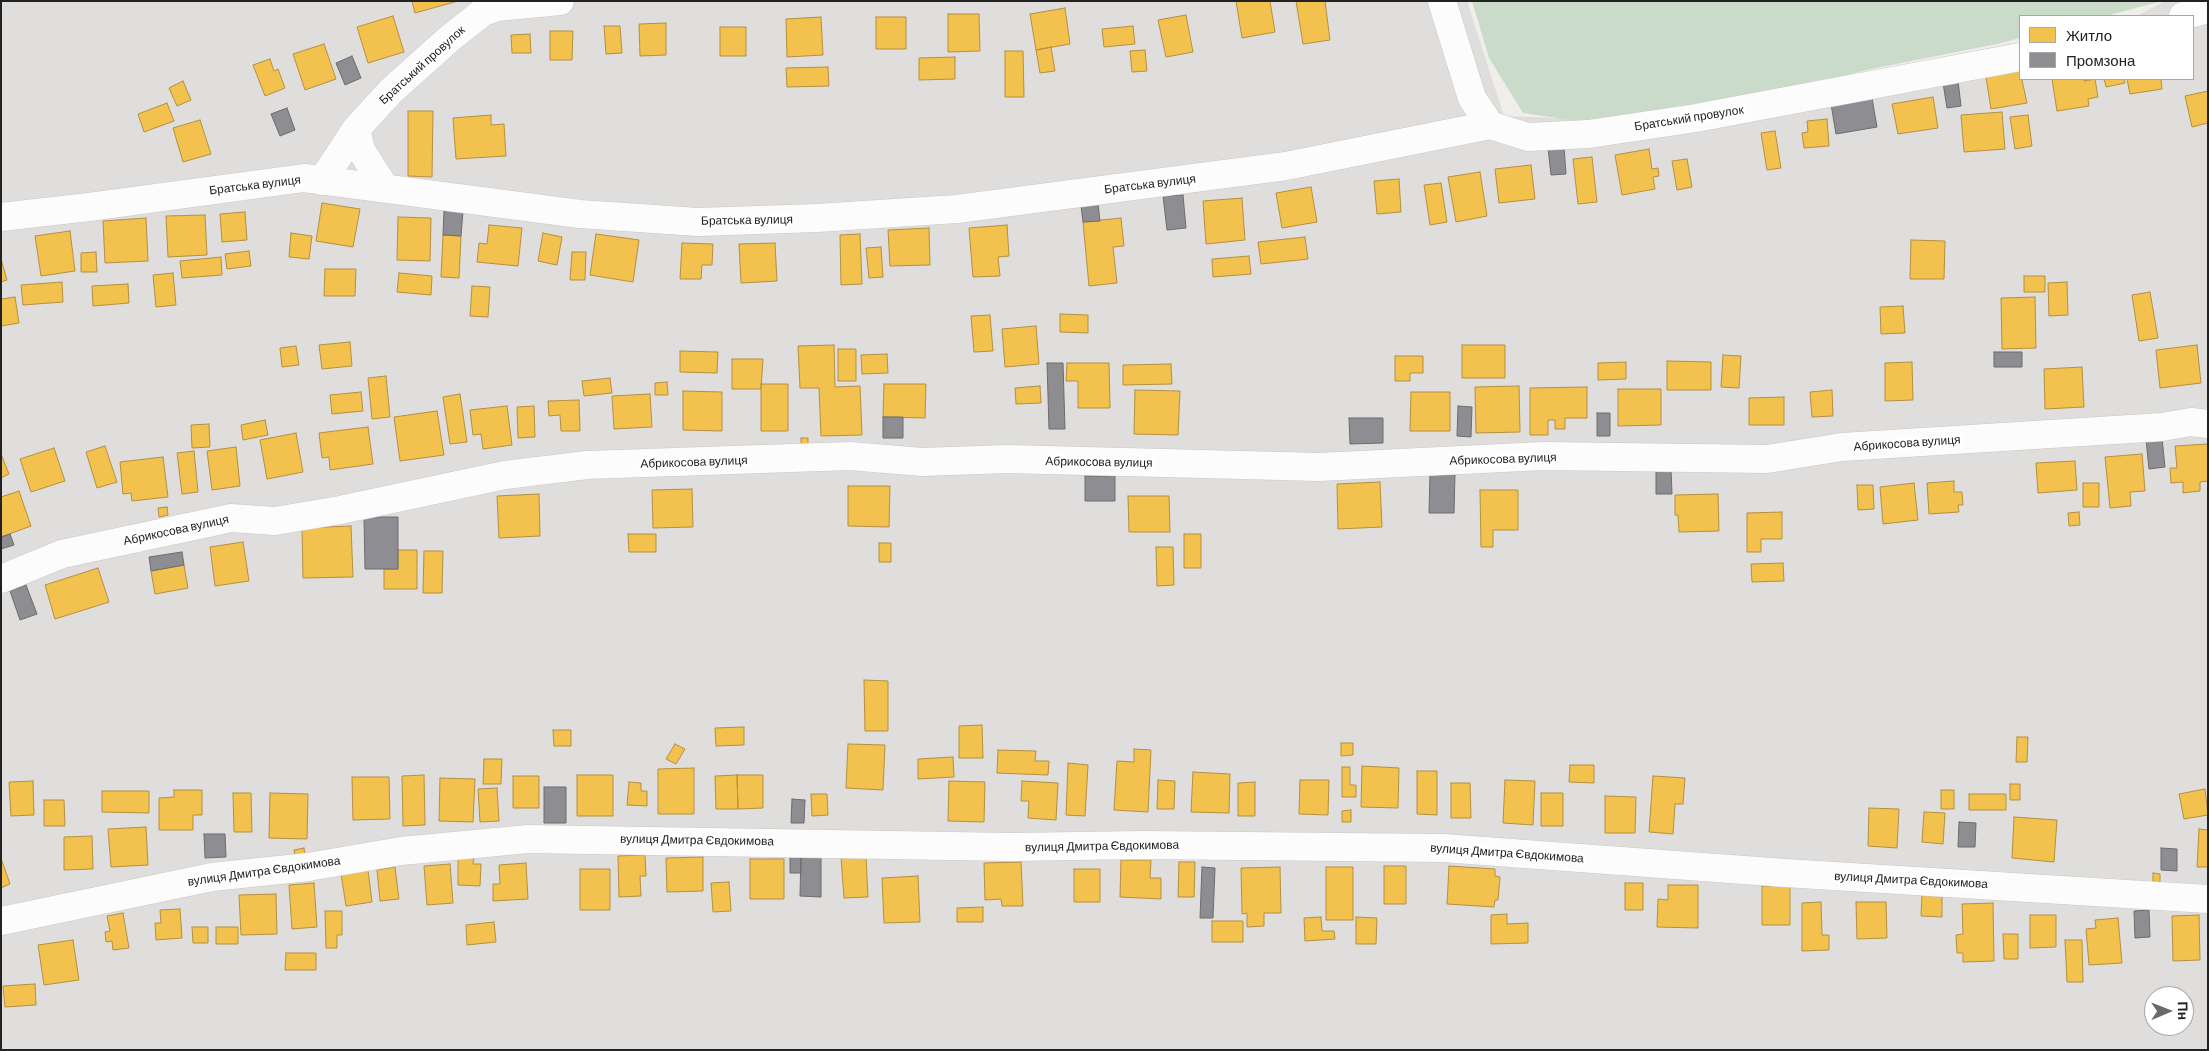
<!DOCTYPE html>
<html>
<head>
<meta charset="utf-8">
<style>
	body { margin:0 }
	#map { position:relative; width:2209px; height:1051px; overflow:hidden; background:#f0eeeb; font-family:Barlow,sans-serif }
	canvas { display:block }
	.frame { position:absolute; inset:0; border:2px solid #222; pointer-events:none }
	.legend { position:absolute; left:2019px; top:15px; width:175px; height:65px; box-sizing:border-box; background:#fff; border:1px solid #a7a7a7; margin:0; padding:6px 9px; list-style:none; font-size:15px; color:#222 }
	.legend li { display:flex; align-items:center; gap:10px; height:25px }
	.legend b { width:25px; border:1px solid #a7a7a7 }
	.north { position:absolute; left:2144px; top:986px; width:50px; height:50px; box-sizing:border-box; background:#fff; border:1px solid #a7a7a7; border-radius:50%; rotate:89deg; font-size:14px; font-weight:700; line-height:20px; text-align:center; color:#222 }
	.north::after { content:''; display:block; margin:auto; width:18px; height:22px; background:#6a6968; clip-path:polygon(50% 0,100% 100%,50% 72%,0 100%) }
</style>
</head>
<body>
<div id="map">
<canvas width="2209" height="1051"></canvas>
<div class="frame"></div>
<ul class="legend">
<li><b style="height:14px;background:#f2c14e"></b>Житло</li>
<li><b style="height:14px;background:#8d8d92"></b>Промзона</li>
</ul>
<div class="north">Пн</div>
</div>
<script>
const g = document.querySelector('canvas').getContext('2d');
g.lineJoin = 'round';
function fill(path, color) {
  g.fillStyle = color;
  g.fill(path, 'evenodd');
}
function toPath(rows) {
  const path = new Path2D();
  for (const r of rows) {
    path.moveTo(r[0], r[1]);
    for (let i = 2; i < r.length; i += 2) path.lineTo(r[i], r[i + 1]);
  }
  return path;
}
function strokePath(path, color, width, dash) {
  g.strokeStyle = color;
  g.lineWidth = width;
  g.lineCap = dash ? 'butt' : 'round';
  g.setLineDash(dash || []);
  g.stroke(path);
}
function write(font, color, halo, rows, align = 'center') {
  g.font = font + ' Barlow,sans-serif';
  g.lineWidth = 5;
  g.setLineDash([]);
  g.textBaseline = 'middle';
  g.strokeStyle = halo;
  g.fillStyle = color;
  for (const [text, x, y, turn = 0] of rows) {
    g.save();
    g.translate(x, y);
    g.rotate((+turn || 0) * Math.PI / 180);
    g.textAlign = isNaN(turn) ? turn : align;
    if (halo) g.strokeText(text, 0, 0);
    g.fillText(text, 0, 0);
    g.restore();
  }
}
fill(toPath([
	[1,1,1467,1,1504,116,1617,120,2020,42,2020,79,2193,79,2193,16,2137,16,2165,1,2208,1,2208,1050,1,1050],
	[2154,996,2184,996,2184,1026,2154,1026]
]), '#dfdedc');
fill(toPath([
	[1472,1,2162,1,2106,16,2020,16,2020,38,1997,44,1871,69,1732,103,1585,122,1523,113,1489,58]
]), '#cadbca');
const homes = toPath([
	[412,1,458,1,415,13,412,1],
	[1236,1,1270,1,1275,32,1242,38,1236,1],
	[1296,1,1325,1,1330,40,1303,44,1296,1],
	[1065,8,1070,44,1036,50,1030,14,1065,8],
	[948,14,979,14,980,51,948,52,948,14],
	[1186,15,1193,52,1166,57,1158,20,1186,15],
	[393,16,404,52,368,63,357,27,393,16],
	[821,17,823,55,787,57,786,19,821,17],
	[876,17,906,17,906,49,876,49,876,17],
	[666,23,666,55,640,56,639,24,666,23],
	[604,26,620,26,622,53,606,54,604,26],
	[1133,26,1135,44,1104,47,1102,29,1133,26],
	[720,27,746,27,746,56,720,56,720,27],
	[550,31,573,31,572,60,550,60,550,31],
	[530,34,531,53,512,53,511,35,530,34],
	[324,44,336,79,305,90,293,54,324,44],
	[1051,47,1055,71,1040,73,1036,50,1051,47],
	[1145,50,1147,71,1132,72,1130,51,1145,50],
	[1005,51,1023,51,1024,97,1005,97,1005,51],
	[955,57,955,79,919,80,919,58,955,57],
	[270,59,274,71,278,69,285,88,265,96,253,65,270,59],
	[828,67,829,86,787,87,786,68,828,67],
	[2020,71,2027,103,1991,109,1986,77,2020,71],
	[2052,79,2084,79,2084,81,2095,79,2098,97,2088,99,2089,106,2057,111,2052,79],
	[2104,79,2124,79,2125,83,2106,87,2104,79],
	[2127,79,2161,79,2162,89,2130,94,2127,79],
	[183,81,191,100,177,106,169,88,183,81],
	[2208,91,2208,123,2192,127,2185,96,2208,91],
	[1933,97,1938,128,1898,134,1892,104,1933,97],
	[167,103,174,121,144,132,138,114,167,103],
	[408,111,433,111,432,177,408,176,408,111],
	[2002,112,2005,149,1964,152,1961,115,2002,112],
	[491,115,491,125,504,124,506,156,456,159,453,118,491,115],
	[2028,115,2032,146,2015,149,2010,117,2028,115],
	[1827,119,1829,146,1804,148,1802,133,1808,132,1807,121,1827,119],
	[200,120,211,154,183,162,173,128,200,120],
	[1775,131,1781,168,1767,170,1761,133,1775,131],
	[1649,149,1652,169,1658,168,1659,176,1653,177,1655,189,1622,195,1615,155,1649,149],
	[1592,157,1597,202,1578,204,1573,159,1592,157],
	[1687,159,1692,187,1677,190,1672,161,1687,159],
	[1531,165,1535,199,1499,203,1495,169,1531,165],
	[1480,172,1487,216,1456,222,1448,177,1480,172],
	[1399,179,1401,212,1377,214,1374,181,1399,179],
	[1441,183,1447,222,1430,225,1424,185,1441,183],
	[1311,187,1317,222,1282,228,1276,193,1311,187],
	[1242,198,1245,240,1206,244,1203,201,1242,198],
	[322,203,360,209,353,247,316,241,322,203],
	[245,212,247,240,222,242,220,214,245,212],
	[205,215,207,255,168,257,166,216,205,215],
	[398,217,431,218,430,261,397,260,398,217],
	[146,218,148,261,105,263,103,221,146,218],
	[1121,218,1124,246,1113,247,1117,283,1089,286,1083,222,1121,218],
	[489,225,522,228,518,266,477,262,479,243,487,244,489,225],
	[1007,225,1009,256,998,257,1000,276,973,277,969,228,1007,225],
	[929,228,930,265,890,266,888,230,929,228],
	[70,231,75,271,41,276,35,236,70,231],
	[291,233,312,236,309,259,289,257,291,233],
	[543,233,562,237,557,265,538,261,543,233],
	[596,234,639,240,633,282,590,275,596,234],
	[860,234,862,284,841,285,840,235,860,234],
	[443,235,461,236,459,278,441,277,443,235],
	[1305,237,1308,259,1261,264,1258,242,1305,237],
	[1911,240,1945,241,1944,279,1910,279,1911,240],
	[682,243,713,244,712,265,702,265,701,279,680,279,682,243],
	[775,243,777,281,741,283,739,244,775,243],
	[881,247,883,277,869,278,866,248,881,247],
	[249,251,251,266,227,269,225,254,249,251],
	[96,252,97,272,81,272,81,253,96,252],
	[572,252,586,252,585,280,570,280,572,252],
	[1249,256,1251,274,1213,277,1212,259,1249,256],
	[221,257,222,275,182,278,180,261,221,257],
	[1,259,7,280,1,282,1,259],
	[325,269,356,269,355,296,324,296,325,269],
	[173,273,176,305,156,307,153,275,173,273],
	[399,273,432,276,431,295,397,292,399,273],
	[2024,276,2045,276,2045,292,2024,292,2024,276],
	[62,282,63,302,23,305,21,285,62,282],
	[2067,282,2068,315,2049,316,2048,283,2067,282],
	[128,284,129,303,93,306,92,286,128,284],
	[472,286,490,287,488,317,470,316,472,286],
	[2150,292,2158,338,2139,341,2132,295,2150,292],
	[15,297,19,323,1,326,1,299,15,297],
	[2035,297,2036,348,2002,349,2001,298,2035,297],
	[1903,306,1905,333,1881,334,1880,307,1903,306],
	[1060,314,1088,315,1088,333,1060,332,1060,314],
	[990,315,993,351,974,352,971,316,990,315],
	[1036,326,1039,364,1005,367,1002,329,1036,326],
	[350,342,352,366,322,369,319,345,350,342],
	[834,345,835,387,860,386,862,435,821,436,819,388,800,388,798,346,834,345],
	[1462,345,1505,345,1505,378,1462,378,1462,345],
	[2197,345,2201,383,2160,388,2156,350,2197,345],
	[296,346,299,365,282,367,280,348,296,346],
	[838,349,856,349,856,381,838,381,838,349],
	[680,351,718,352,717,373,680,372,680,351],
	[887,354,888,373,862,374,861,355,887,354],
	[1723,355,1741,356,1739,388,1721,387,1723,355],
	[1395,356,1423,356,1423,373,1410,373,1410,381,1395,381,1395,356],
	[732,359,763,359,761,389,732,389,732,359],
	[1667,361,1711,362,1711,390,1667,390,1667,361],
	[1626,362,1626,379,1598,380,1598,363,1626,362],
	[1912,362,1913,400,1885,401,1885,363,1912,362],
	[1067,363,1109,363,1110,408,1078,408,1078,381,1066,381,1067,363],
	[1171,364,1172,384,1123,385,1123,365,1171,364],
	[2082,367,2084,407,2045,409,2044,369,2082,367],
	[386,376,390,417,372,419,368,378,386,376],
	[610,378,612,393,584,396,582,381,610,378],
	[667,382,668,395,655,395,655,383,667,382],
	[761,384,788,384,788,431,761,431,761,384],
	[884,384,926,384,925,418,883,417,884,384],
	[1040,386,1041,403,1016,404,1015,388,1040,386],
	[1519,386,1520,432,1476,433,1475,387,1519,386],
	[1587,387,1587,418,1565,418,1565,429,1555,429,1555,420,1548,420,1548,435,1530,435,1530,388,1587,387],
	[1618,389,1661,389,1661,425,1618,426,1618,389],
	[1135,390,1180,391,1178,435,1134,434,1135,390],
	[1832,390,1833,416,1812,417,1810,392,1832,390],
	[683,391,722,392,722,431,683,430,683,391],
	[361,392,363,411,332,414,330,395,361,392],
	[1411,392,1450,392,1450,431,1410,431,1411,392],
	[460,394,467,442,450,444,443,397,460,394],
	[650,394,652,427,614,429,612,396,650,394],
	[1784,397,1784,425,1749,425,1749,398,1784,397],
	[579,400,580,431,561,431,560,415,549,416,548,401,579,400],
	[507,406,512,445,483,449,481,434,473,435,470,410,507,406],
	[534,406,535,437,518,438,517,407,534,406],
	[437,411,444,455,400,461,394,417,437,411],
	[265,420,268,435,243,440,241,425,265,420],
	[209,424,210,447,192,448,191,425,209,424],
	[368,427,373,464,330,470,329,457,322,458,319,433,368,427],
	[296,433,303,472,267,479,260,440,296,433],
	[801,438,808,438,808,444,801,444,801,438],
	[2208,444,2208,481,2200,482,2200,491,2183,493,2183,482,2171,483,2170,468,2177,468,2175,446,2208,444],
	[105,446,117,482,97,488,86,452,105,446],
	[236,447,240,486,212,490,207,451,236,447],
	[54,448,65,481,31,492,20,459,54,448],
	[194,451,198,492,182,494,177,453,194,451],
	[1,454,9,474,1,478,1,454],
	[2142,454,2145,491,2130,492,2131,506,2110,508,2105,457,2142,454],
	[163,457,168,497,132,501,131,493,123,494,120,462,163,457],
	[2075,461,2077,490,2038,493,2036,463,2075,461],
	[1954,481,1954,492,1962,492,1963,505,1958,505,1959,512,1929,514,1927,483,1954,481],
	[1380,482,1382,527,1338,529,1337,484,1380,482],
	[1914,483,1918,520,1883,524,1880,487,1914,483],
	[2083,483,2099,483,2099,507,2083,507,2083,483],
	[1857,485,1873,485,1874,509,1858,510,1857,485],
	[848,486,890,486,889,527,848,526,848,486],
	[692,489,693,527,653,528,652,490,692,489],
	[1480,490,1518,490,1518,530,1493,530,1493,547,1481,547,1480,490],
	[19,491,31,526,1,537,1,497,19,491],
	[539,494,540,536,499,538,497,496,539,494],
	[1718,494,1719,531,1679,532,1678,515,1675,515,1675,495,1718,494],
	[1128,496,1169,496,1170,532,1129,532,1128,496],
	[167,507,168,515,159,517,158,508,167,507],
	[1782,512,1782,539,1761,539,1761,552,1747,552,1747,513,1782,512],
	[2079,512,2080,525,2069,526,2068,513,2079,512],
	[351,526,353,577,303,578,302,528,351,526],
	[628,534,656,534,656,552,629,552,628,534],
	[1184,534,1201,534,1201,568,1184,568,1184,534],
	[243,542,249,581,215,586,210,547,243,542],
	[879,543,891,543,891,562,879,562,879,543],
	[1156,547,1173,547,1174,585,1157,586,1156,547],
	[398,550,417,550,417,589,384,589,384,569,398,569,398,550],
	[424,551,443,551,442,593,423,593,424,551],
	[1783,563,1784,581,1752,582,1751,564,1783,563],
	[184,565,188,588,155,594,151,571,184,565],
	[98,568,109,602,55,619,45,585,98,568],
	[864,680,888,681,888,731,865,731,864,680],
	[982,725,983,758,959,758,959,726,982,725],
	[744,727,744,745,716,746,715,728,744,727],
	[553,730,571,730,571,746,554,746,553,730],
	[2017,737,2028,737,2027,762,2016,762,2017,737],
	[1341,743,1353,743,1353,755,1341,756,1341,743],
	[675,744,685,749,676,764,666,759,675,744],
	[848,744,885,745,883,790,846,788,848,744],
	[1134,749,1151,750,1148,812,1114,810,1117,761,1134,762,1134,749],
	[998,750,1036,751,1035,761,1049,761,1048,775,997,773,998,750],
	[953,757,954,777,918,779,918,759,953,757],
	[484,759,502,759,501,784,483,784,484,759],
	[1068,763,1088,765,1085,816,1066,815,1068,763],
	[1570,765,1594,765,1594,783,1569,782,1570,765],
	[1362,766,1399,768,1398,808,1361,807,1362,766],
	[1342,767,1350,767,1350,785,1356,785,1356,797,1342,797,1342,767],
	[694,768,694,814,658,814,658,769,694,768],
	[1417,771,1437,771,1437,815,1417,814,1417,771],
	[1193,772,1230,774,1229,813,1191,812,1193,772],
	[424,775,425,825,403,826,402,776,424,775],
	[577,775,613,775,613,816,577,816,577,775],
	[737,775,763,775,763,808,738,809,737,775],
	[737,775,738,809,716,809,715,776,737,775],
	[513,776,539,776,539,808,513,808,513,776],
	[1653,776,1685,778,1683,804,1675,804,1673,834,1649,832,1653,776],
	[352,777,389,777,390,819,353,820,352,777],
	[440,778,475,779,473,822,439,821,440,778],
	[1158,780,1175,781,1174,809,1157,809,1158,780],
	[1300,780,1329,780,1328,815,1299,814,1300,780],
	[1505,780,1535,781,1533,825,1503,823,1505,780],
	[33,781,34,815,11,816,9,782,33,781],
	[949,781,985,782,984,822,948,821,949,781],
	[1022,781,1058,783,1056,820,1028,818,1029,801,1021,801,1022,781],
	[629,782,641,783,641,791,647,791,647,806,627,805,629,782],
	[1255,782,1255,816,1238,816,1238,783,1255,782],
	[1451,783,1470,783,1471,818,1451,818,1451,783],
	[2010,784,2020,784,2020,800,2010,800,2010,784],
	[497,788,499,821,480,822,478,789,497,788],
	[2205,789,2208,815,2184,819,2179,794,2205,789],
	[174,790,202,790,202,815,193,815,193,830,159,830,159,798,174,797,174,790],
	[1941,790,1954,790,1954,809,1941,809,1941,790],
	[102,791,149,791,149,813,102,812,102,791],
	[233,793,251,793,252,832,234,832,233,793],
	[270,793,308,794,307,839,269,838,270,793],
	[1541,793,1563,793,1563,826,1541,826,1541,793],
	[811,794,827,794,828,815,812,816,811,794],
	[1969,794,2006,794,2006,810,1969,810,1969,794],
	[1605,796,1636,797,1635,833,1605,833,1605,796],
	[44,800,64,800,65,826,44,826,44,800],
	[1869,808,1899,809,1897,848,1868,846,1869,808],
	[1351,810,1351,822,1342,822,1342,811,1351,810],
	[1924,812,1945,813,1943,844,1922,842,1924,812],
	[2014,817,2057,820,2054,862,2012,858,2014,817],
	[146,827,148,865,111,867,108,829,146,827],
	[2199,829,2208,830,2208,867,2197,867,2199,829],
	[92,836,93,869,64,870,64,837,92,836],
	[304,848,305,856,295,857,294,850,304,848],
	[645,855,646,876,640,876,641,896,619,897,618,856,645,855],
	[866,856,868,897,844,898,841,857,866,856],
	[703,857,703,891,667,892,666,858,703,857],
	[1,858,10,884,1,888,1,858],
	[458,858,474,858,473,864,481,864,480,886,458,885,458,858],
	[750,859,784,859,784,899,750,899,750,859],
	[1121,860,1151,860,1150,878,1161,878,1161,899,1120,897,1121,860],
	[1021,862,1023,906,1002,906,1001,899,985,900,984,863,1021,862],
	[1179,862,1195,862,1194,897,1178,897,1179,862],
	[526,863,528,899,493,901,493,884,500,884,499,865,526,863],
	[450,864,453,903,427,905,424,866,450,864],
	[1384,866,1406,866,1406,904,1384,904,1384,866],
	[1449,866,1495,869,1495,876,1500,877,1498,900,1495,900,1494,907,1447,904,1449,866],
	[395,867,399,899,380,901,377,870,395,867],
	[1280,867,1281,913,1264,913,1264,926,1247,927,1247,913,1242,914,1241,868,1280,867],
	[1326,867,1353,867,1353,920,1326,920,1326,867],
	[580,869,610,869,610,910,580,910,580,869],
	[1074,869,1100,869,1100,902,1074,902,1074,869],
	[368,870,372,902,346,906,341,874,368,870],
	[2153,873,2160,874,2160,882,2153,881,2153,873],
	[918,876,920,922,884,923,882,878,918,876],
	[729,882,731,911,713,912,711,883,729,882],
	[314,883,317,927,292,929,289,885,314,883],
	[1625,883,1643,883,1643,910,1625,910,1625,883],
	[1668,885,1698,885,1698,928,1657,927,1658,899,1668,900,1668,885],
	[1762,886,1790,886,1790,925,1762,925,1762,886],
	[276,894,277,934,241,935,239,895,276,894],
	[1922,894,1942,895,1942,917,1921,916,1922,894],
	[1821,902,1822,935,1829,935,1829,950,1802,951,1802,903,1821,902],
	[1856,902,1886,902,1887,938,1857,939,1856,902],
	[1993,903,1994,961,1963,962,1963,953,1957,953,1956,935,1963,934,1962,904,1993,903],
	[983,907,983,922,957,922,957,908,983,907],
	[180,909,182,938,156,940,155,923,161,923,160,910,180,909],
	[325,911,342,911,342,935,337,935,337,948,326,948,325,911],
	[123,913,129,948,113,950,112,941,106,942,105,932,110,931,107,916,123,913],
	[1507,914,1507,924,1528,923,1528,943,1491,944,1491,915,1507,914],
	[2030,915,2056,915,2056,947,2030,948,2030,915],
	[2199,915,2200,960,2173,961,2172,916,2199,915],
	[1321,917,1322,931,1334,931,1335,939,1305,941,1304,918,1321,917],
	[1356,917,1377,918,1376,944,1356,944,1356,917],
	[2118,918,2122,963,2089,965,2086,929,2096,928,2095,920,2118,918],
	[1212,921,1243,921,1243,942,1212,942,1212,921],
	[494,922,496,942,467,945,466,925,494,922],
	[192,927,208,927,208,943,193,943,192,927],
	[216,927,238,927,238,944,216,944,216,927],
	[2003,934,2018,934,2018,959,2004,959,2003,934],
	[73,940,79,980,44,985,38,945,73,940],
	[2065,940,2082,940,2083,982,2067,982,2065,940],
	[286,953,316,953,316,970,285,970,286,953],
	[35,984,36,1005,5,1007,3,986,35,984]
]);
fill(homes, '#f2c14e');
strokePath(homes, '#b49141', 1);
const industry = toPath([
	[352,56,361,78,345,85,336,63,352,56],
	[1958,81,1961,106,1947,108,1943,83,1958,81],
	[1872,98,1877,127,1836,134,1831,104,1872,98],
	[287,108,295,130,280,136,271,114,287,108],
	[1564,147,1566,174,1551,175,1548,148,1564,147],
	[1183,195,1186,228,1167,230,1163,196,1183,195],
	[1098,204,1100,221,1083,222,1081,206,1098,204],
	[444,210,463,211,461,236,443,235,444,210],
	[1994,352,2022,352,2022,367,1994,367,1994,352],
	[1047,363,1063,363,1065,429,1049,429,1047,363],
	[1458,406,1472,407,1471,437,1457,436,1458,406],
	[1597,413,1610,413,1610,436,1597,436,1597,413],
	[883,417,903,417,903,438,883,438,883,417],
	[1349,418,1383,418,1383,443,1350,444,1349,418],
	[2162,438,2165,467,2149,469,2146,439,2162,438],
	[1656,468,1671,468,1672,494,1656,494,1656,468],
	[1430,473,1455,473,1454,513,1429,513,1430,473],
	[1085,476,1115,476,1115,501,1085,501,1085,476],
	[364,517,398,517,398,569,365,569,364,517],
	[10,534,14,545,1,549,1,537,10,534],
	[182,552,184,565,151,571,149,557,182,552],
	[26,585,37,614,20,620,10,591,26,585],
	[544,787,566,787,566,823,544,823,544,787],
	[792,799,805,800,804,823,791,823,792,799],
	[1959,822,1976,823,1975,847,1958,847,1959,822],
	[204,834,225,834,226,857,205,858,204,834],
	[2161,848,2177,849,2177,871,2161,870,2161,848],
	[790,852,801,852,801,873,790,873,790,852],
	[801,852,821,853,821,897,800,896,801,852],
	[1202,867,1215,868,1213,918,1200,918,1202,867],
	[2149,910,2150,937,2135,938,2134,911,2149,910]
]);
fill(industry, '#8d8d92');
strokePath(industry, '#6d6d70', 1);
const minor = toPath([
	[1442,1,1472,98,1490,125,1528,137,1589,134,1696,118,2020,57],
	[2183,16,2208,9],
	[322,181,356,129],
	[385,188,361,150,356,129,392,90,449,39,483,12,497,7,560,1],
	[1,217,89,207,304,178,580,214,698,222,817,218,957,209,1286,166,1490,125],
	[1,579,62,554,231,518,275,521,340,510,505,475,587,465,850,456,922,462,1007,459,1319,467,1543,456,1767,459,1842,447,2162,427,2191,422,2208,424],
	[1,921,212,877,308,867,401,851,528,839,1011,847,1143,845,1443,848,1785,873,2208,899]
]);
strokePath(minor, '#c9c8c7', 29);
strokePath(minor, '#fdfcfc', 28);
write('12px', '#222', '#fff', [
	["Братський провулок",422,65,-42],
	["Братський провулок",1689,118,-9],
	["Братська вулиця",1150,184,-7],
	["Братська вулиця",255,185,-7],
	["Братська вулиця",747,220,-1],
	["Абрикосова вулиця",1907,443,-4],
	["Абрикосова вулиця",1503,459,-2],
	["Абрикосова вулиця",694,462,-2],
	["Абрикосова вулиця",1099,462,1],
	["Абрикосова вулиця",176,530,-12],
	["вулиця Дмитра Євдокимова",697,840,1],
	["вулиця Дмитра Євдокимова",1102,846,-1],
	["вулиця Дмитра Євдокимова",1507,853,4],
	["вулиця Дмитра Євдокимова",264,871,-8],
	["вулиця Дмитра Євдокимова",1911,880,3]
]);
</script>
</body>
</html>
